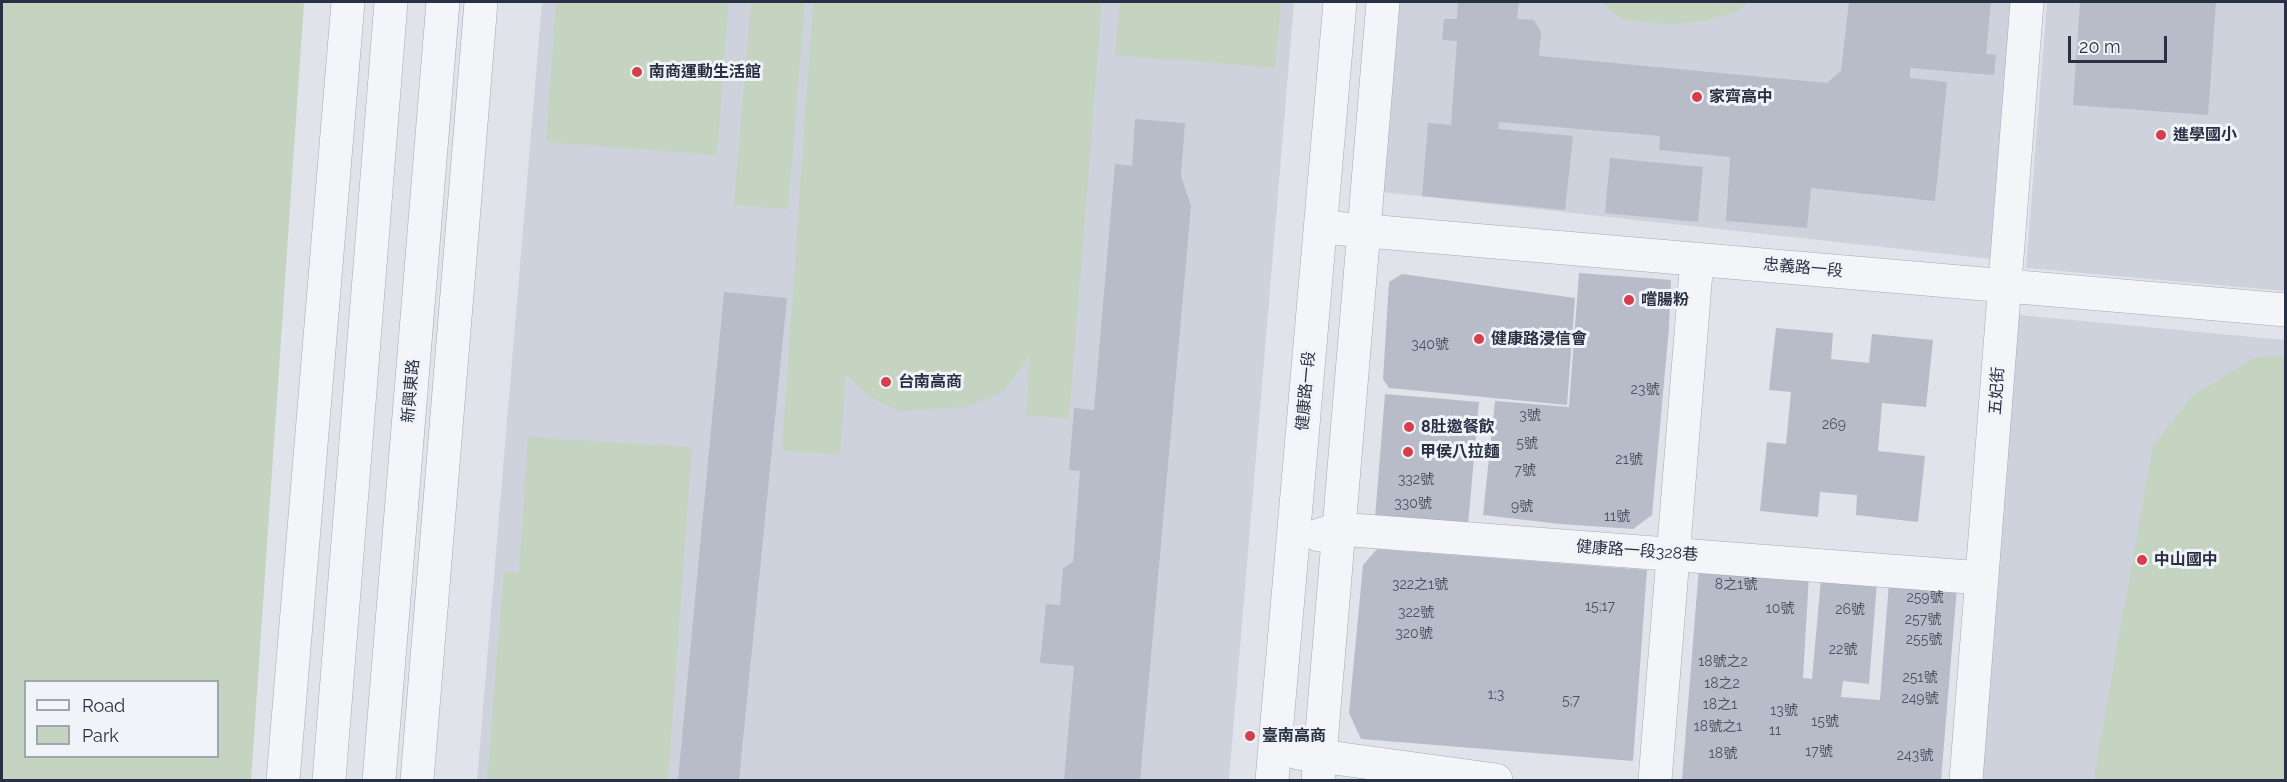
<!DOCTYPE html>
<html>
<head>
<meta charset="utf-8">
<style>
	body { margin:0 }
	#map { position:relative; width:2287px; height:782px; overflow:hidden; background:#e0e3ea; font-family:Raleway,sans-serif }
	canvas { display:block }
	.frame { position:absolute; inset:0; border:3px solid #283043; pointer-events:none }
	.legend { position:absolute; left:24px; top:680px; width:195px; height:78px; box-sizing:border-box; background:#f0f3f7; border:2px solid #a0a5af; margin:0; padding:8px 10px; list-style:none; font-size:18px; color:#283043 }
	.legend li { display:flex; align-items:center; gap:12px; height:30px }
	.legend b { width:30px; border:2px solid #a0a5af }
	.scale { position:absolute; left:2068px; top:36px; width:99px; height:27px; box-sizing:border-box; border:3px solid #283043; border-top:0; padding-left:8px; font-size:18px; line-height:21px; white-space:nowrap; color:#283043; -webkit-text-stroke:4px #f0f3f7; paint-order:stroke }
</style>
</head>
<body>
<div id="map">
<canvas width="2287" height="782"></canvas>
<div class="frame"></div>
<ul class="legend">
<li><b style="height:8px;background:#f3f5f8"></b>Road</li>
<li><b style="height:16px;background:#c5d4c1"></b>Park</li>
</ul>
<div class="scale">20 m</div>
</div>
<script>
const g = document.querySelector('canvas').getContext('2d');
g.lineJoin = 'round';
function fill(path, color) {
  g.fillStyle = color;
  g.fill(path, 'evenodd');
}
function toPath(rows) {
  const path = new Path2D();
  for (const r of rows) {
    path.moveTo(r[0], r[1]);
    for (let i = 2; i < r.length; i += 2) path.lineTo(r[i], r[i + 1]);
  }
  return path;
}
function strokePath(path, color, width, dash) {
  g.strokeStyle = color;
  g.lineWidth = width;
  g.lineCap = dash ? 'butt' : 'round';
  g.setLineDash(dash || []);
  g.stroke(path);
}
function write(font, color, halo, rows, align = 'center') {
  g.font = font + ' Raleway,"Noto Sans TC",sans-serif';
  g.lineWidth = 6;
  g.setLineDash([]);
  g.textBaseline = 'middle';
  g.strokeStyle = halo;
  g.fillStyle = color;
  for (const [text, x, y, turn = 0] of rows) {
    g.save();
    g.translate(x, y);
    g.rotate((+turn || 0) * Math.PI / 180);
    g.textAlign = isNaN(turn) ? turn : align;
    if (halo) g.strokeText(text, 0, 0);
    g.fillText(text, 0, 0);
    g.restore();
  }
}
fill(toPath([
	[542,2,1294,2,1229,780,477,780],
	[1399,2,2012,2,1991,259,1382,192],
	[2047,2,2285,2,2285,291,2026,268],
	[2019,315,2285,340,2285,780,1982,780]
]), '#ced2dc');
fill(toPath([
	[2,2,304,2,251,780,2,780],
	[26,682,218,682,218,756,26,756],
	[556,2,729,2,717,155,546,142],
	[751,2,805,2,788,209,734,205],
	[813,2,1102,2,1069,419,1026,415,1030,356,1002,392,967,407,899,411,870,397,846,374,840,455,782,451],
	[1120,2,1281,2,1275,68,1115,55],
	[1601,2,1750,2,1736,12,1704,21,1671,25,1621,19],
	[2285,355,2285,780,2095,780,2095,771,2153,446,2193,395,2254,358],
	[528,437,692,447,668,780,487,780,504,571,519,573]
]), '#c5d4c1');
fill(toPath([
	[1458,2,1519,2,1517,19,1534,20,1541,32,1539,56,1827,83,1841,71,1849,2,1991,2,1986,54,1996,55,1994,75,1910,68,1910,78,1947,82,1935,201,1811,188,1807,228,1726,221,1730,157,1659,150,1660,136,1499,122,1498,129,1573,136,1565,210,1422,196,1428,123,1451,125,1457,41,1442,40,1444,19,1457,19],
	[2080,2,2216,2,2208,115,2073,105],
	[1135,119,1185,123,1181,176,1191,206,1140,780,1064,780,1074,666,1040,663,1046,604,1060,605,1063,568,1073,562,1080,471,1069,470,1074,408,1094,410,1115,164,1132,166],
	[1610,158,1703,167,1698,222,1605,213],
	[1579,273,1671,280,1669,327,1652,515,1633,529,1560,524,1483,515,1495,401,1569,407],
	[1402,274,1575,298,1567,405,1389,388,1383,379,1389,282],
	[724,292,787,298,739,780,678,780],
	[1776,328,1833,333,1831,359,1869,363,1872,334,1933,340,1926,407,1882,403,1878,451,1925,456,1918,522,1856,515,1857,495,1820,492,1818,517,1760,511,1767,442,1786,444,1791,392,1769,390],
	[1385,394,1479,402,1468,525,1375,518],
	[1377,549,1647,570,1633,761,1361,739,1349,713,1363,565],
	[1699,567,1809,575,1803,678,1812,679,1821,579,1877,582,1869,684,1843,681,1841,697,1880,700,1889,582,1957,587,1941,780,1682,780]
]), '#b7bcc8');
const minor = toPath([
	[1321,227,2286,310],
	[1319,535,1339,529,1982,578],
	[1298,753,1496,780],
	[283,780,348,2],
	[329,780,391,2],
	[379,780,443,2],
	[417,780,481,2],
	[1272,780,1340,2],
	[1318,780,1383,2],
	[1655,780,1697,259],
	[1966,780,2027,2]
]);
strokePath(minor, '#a5aab5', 34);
strokePath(minor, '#f3f5f8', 33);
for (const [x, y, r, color] of [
	[637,72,6,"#d63e4c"],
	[1697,97,6,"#d63e4c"],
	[2161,135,6,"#d63e4c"],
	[1629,300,6,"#d63e4c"],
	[1479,339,6,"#d63e4c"],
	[886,382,6,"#d63e4c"],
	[1409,427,6,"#d63e4c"],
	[1408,452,6,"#d63e4c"],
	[2142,560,6,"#d63e4c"],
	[1250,736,6,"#d63e4c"]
]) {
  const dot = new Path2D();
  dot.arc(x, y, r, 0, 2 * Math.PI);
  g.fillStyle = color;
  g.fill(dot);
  strokePath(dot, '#f0f3f7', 2);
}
write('14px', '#4c5364', null, [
	["340號",1430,345],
	["23號",1645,390],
	["3號",1530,416],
	["269",1834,425],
	["5號",1527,444],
	["21號",1629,460],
	["7號",1525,471],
	["332號",1416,480],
	["330號",1413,504],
	["9號",1522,507],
	["11號",1617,517],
	["322之1號",1420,585],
	["8之1號",1736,585],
	["259號",1925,598],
	["15;17",1600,607],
	["10號",1780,609],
	["26號",1850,610],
	["322號",1416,613],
	["257號",1923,620],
	["320號",1414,634],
	["255號",1924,640],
	["22號",1843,650],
	["18號之2",1723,662],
	["251號",1920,678],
	["18之2",1722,684],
	["1;3",1496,695],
	["249號",1920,699],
	["5;7",1571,701],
	["18之1",1720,705],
	["13號",1784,711],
	["15號",1825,722],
	["18號之1",1718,727],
	["11",1775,731],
	["17號",1819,752],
	["18號",1723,754],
	["243號",1915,756]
]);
write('bold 16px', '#283043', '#f0f3f7', [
	["南商運動生活館",649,72],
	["家齊高中",1709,97],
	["進學國小",2173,135],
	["嚐腸粉",1641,300],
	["健康路浸信會",1491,339],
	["台南高商",898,382],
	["8肚邀餐飲",1421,427],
	["甲侯八拉麵",1420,452],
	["中山國中",2154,560],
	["臺南高商",1262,736]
], 'left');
write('16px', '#283043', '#f0f3f7', [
	["忠義路一段",1803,268,5],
	["新興東路",411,391,-85],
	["健康路一段",1306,391,-85],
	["五妃街",1997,391,-86],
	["健康路一段328巷",1637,551,4]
]);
</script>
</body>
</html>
